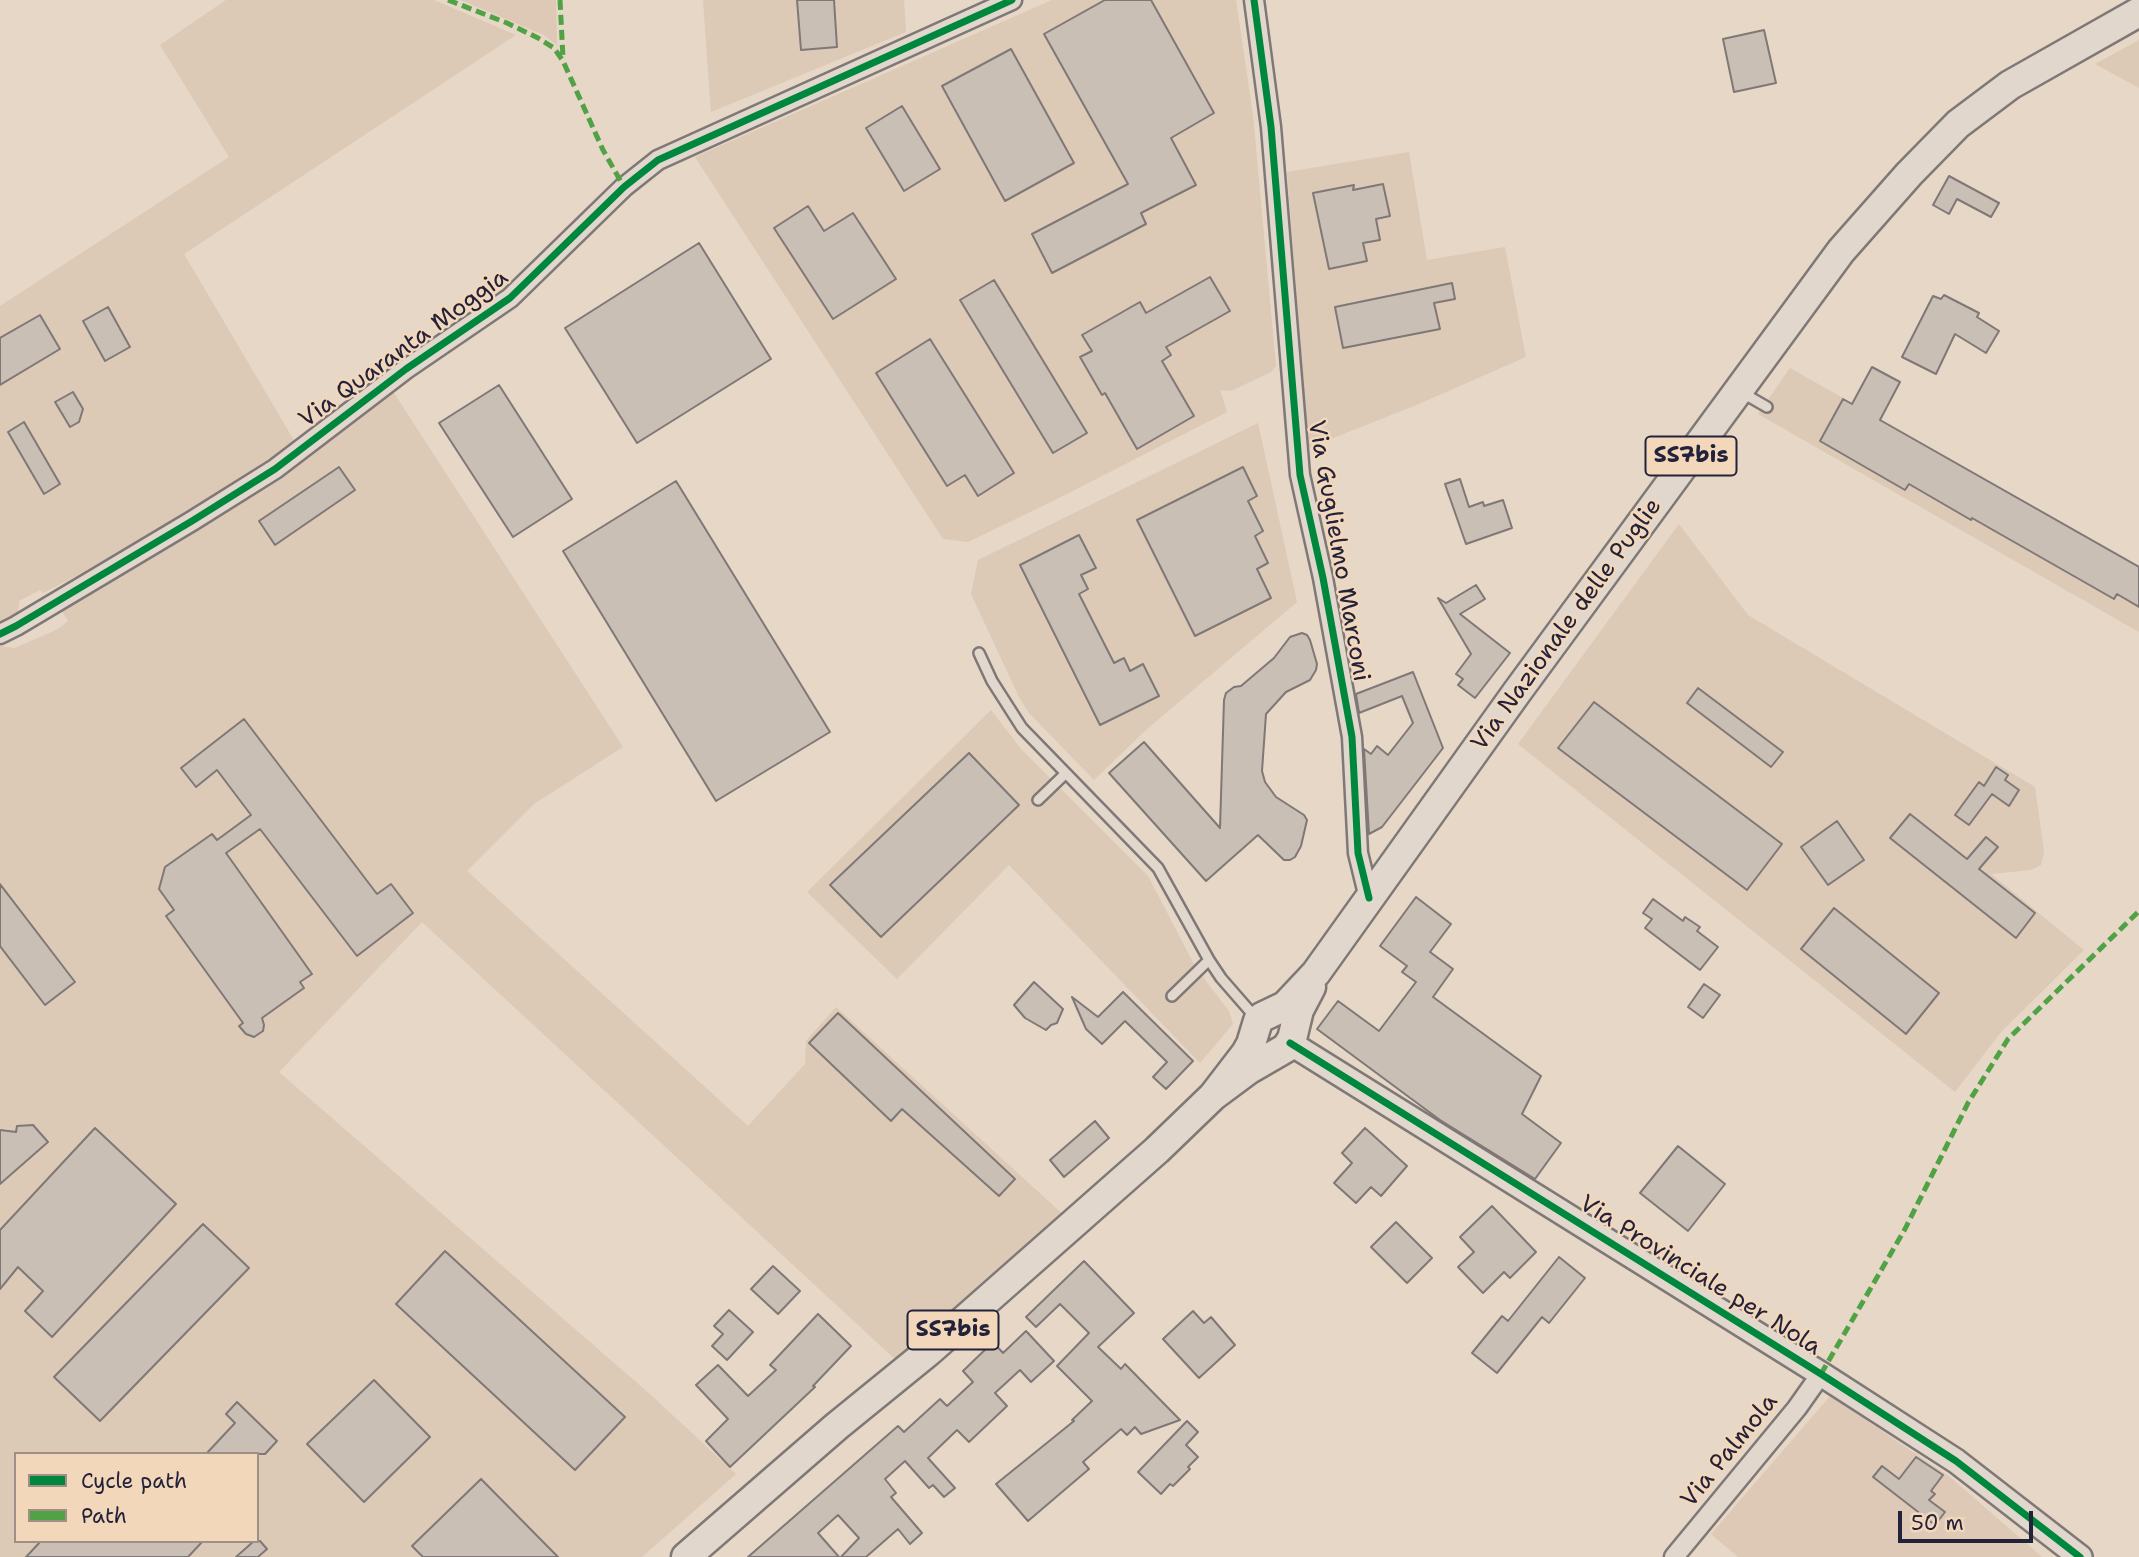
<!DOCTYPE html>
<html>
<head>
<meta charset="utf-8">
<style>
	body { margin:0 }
	#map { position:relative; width:2139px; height:1557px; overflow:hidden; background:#e6d7c7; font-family:"Shantell Sans",sans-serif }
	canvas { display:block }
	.legend { position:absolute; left:14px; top:1452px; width:245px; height:91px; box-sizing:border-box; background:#f3d7ba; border:2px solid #9f8f87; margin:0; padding:9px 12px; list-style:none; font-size:21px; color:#22223b }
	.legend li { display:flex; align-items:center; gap:14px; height:35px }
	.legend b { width:35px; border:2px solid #9f8f87 }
	.scale { position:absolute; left:1898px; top:1511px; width:135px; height:32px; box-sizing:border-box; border:4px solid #22223b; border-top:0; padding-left:9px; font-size:21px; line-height:24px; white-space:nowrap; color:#22223b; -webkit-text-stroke:5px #f3d7ba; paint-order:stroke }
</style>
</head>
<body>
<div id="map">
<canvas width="2139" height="1557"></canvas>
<ul class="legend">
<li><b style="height:9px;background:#00873e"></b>Cycle path</li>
<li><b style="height:9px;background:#50a245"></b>Path</li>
</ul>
<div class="scale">50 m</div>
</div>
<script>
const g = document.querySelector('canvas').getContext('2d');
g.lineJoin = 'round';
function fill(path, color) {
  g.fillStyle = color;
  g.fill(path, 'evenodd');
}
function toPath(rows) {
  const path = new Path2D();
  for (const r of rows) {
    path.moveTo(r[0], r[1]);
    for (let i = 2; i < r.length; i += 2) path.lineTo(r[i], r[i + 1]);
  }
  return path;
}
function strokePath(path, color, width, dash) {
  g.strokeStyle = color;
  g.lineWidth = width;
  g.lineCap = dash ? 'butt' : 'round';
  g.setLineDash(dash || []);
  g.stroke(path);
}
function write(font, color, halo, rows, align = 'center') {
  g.font = font + ' "Shantell Sans",sans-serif';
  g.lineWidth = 5;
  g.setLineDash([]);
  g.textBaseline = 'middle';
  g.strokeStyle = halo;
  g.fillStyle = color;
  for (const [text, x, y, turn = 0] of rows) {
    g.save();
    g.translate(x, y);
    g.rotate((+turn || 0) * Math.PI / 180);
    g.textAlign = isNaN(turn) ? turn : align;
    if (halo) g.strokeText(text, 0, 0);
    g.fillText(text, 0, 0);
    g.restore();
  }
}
fill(toPath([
	[226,0,434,0,516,35,184,254,295,442,247,478,188,512,74,577,43,593,40,590,19,601,18,615,0,624,0,306,229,157,160,45],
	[703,0,904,0,906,32,711,112],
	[1052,0,1236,0,1253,115,1276,366,1271,372,1231,391,1220,390,1227,412,1055,500,968,542,943,539,695,157],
	[2139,40,2139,88,2095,64],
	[1409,152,1427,260,1505,247,1526,357,1414,406,1303,450,1296,288,1287,172],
	[1790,368,2139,566,2139,632,1758,414],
	[392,390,623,747,534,804,467,871,748,1126,805,1064,806,1041,836,1007,1067,1218,897,1361,422,922,279,1072,651,1395,736,1474,642,1557,0,1557,0,646,15,648,58,629,68,621,61,610,192,533,283,474],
	[16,1454,257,1454,257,1541,16,1541],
	[1258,423,1297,602,1147,729,1094,780,1029,713,1019,697,971,594,978,560],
	[1679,524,1748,615,2035,787,2044,852,2041,865,2031,870,1991,874,2084,950,2001,1032,1955,1092,1518,744],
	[991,710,1022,750,1148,876,1196,968,1229,1011,1233,1024,1200,1063,1009,865,897,979,807,892]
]), '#dcc9b6');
fill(toPath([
	[461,0,556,0,557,45,544,35],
	[1830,1396,1950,1477,2042,1557,1738,1557,1711,1534]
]), '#ddc9b5');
const building = toPath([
	[797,0,834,0,837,47,801,50,797,0],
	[1105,0,1151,0,1214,113,1171,138,1196,185,1141,213,1146,224,1052,273,1032,234,1128,184,1044,34,1105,0],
	[1764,30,1776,83,1734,92,1723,39,1764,30],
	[1011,49,1074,163,1005,201,942,86,1011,49],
	[902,106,940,169,904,191,866,128,902,106],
	[1949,176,1999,203,1991,217,1957,199,1949,214,1933,205,1949,176],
	[1383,184,1390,216,1376,219,1380,240,1363,243,1367,261,1329,269,1313,193,1354,185,1353,190,1383,184],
	[808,206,824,231,853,213,896,279,833,319,774,228,808,206],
	[699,243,771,359,637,443,565,328,699,243],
	[1210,277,1230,311,1166,347,1171,355,1162,361,1194,416,1137,449,1105,393,1102,395,1080,357,1092,351,1082,335,1140,302,1146,313,1210,277],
	[994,280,1087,433,1053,453,960,300,994,280],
	[1452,283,1455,299,1434,303,1440,329,1343,348,1335,307,1452,283],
	[1944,295,1979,313,1977,317,1999,331,1986,353,1955,334,1936,374,1902,357,1933,296,1941,299,1944,295],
	[108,307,130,347,105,361,83,321,108,307],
	[40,315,60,349,0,385,0,338,40,315],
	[930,339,1014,473,978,496,965,475,947,486,876,373,930,339],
	[1872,367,1900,382,1880,420,2139,567,2139,607,2117,594,2114,599,1972,518,1971,520,1909,484,1905,490,1820,441,1843,399,1852,404,1872,367],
	[499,385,572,499,513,537,439,423,499,385],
	[73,392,83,409,79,422,70,427,55,402,73,392],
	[24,422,60,484,44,494,8,432,24,422],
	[339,467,355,490,275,545,259,521,339,467],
	[1243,467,1257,496,1248,501,1263,531,1255,536,1268,563,1257,569,1271,598,1195,636,1137,520,1243,467],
	[1460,479,1469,507,1483,502,1484,506,1503,500,1512,528,1466,544,1445,484,1460,479],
	[676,481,830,732,716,801,563,551,676,481],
	[1079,535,1096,568,1081,575,1088,589,1079,594,1114,663,1124,658,1130,671,1143,664,1159,696,1100,725,1020,565,1079,535],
	[1476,585,1485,599,1460,614,1510,653,1475,698,1458,685,1463,679,1456,674,1471,654,1438,598,1446,603,1476,585],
	[1302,633,1307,635,1310,640,1317,664,1316,670,1310,680,1286,692,1266,714,1262,771,1265,782,1276,797,1304,815,1307,820,1301,846,1295,857,1290,860,1284,860,1258,835,1206,881,1109,773,1144,742,1220,828,1224,700,1226,693,1234,687,1241,686,1274,658,1290,637,1302,633],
	[1413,672,1443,748,1382,827,1369,834,1364,749,1371,754,1377,746,1388,755,1413,723,1402,696,1359,713,1356,694,1413,672],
	[1698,688,1783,752,1771,767,1687,703,1698,688],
	[1594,702,1782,844,1747,890,1558,748,1594,702],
	[244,719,377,894,391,884,413,913,357,956,260,829,226,853,312,974,300,982,304,988,262,1018,264,1025,263,1031,254,1037,246,1034,239,1026,243,1023,166,916,174,910,159,889,165,867,212,834,217,840,251,815,217,770,196,787,181,768,244,719],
	[969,753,1019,805,881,937,830,885,969,753],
	[1996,767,2008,775,2005,780,2019,790,2009,806,1992,794,1969,825,1955,815,1979,782,1984,786,1996,767],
	[1910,814,1967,859,1986,837,1998,847,1979,869,2035,913,2016,938,1890,838,1910,814],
	[1837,821,1864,860,1828,885,1801,847,1837,821],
	[0,884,75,982,45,1005,0,946,0,884],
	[1416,897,1451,924,1430,952,1453,969,1433,997,1541,1076,1522,1114,1561,1143,1535,1179,1440,1120,1317,1029,1338,1001,1379,1031,1416,982,1402,972,1407,966,1380,946,1416,897],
	[1653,899,1683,921,1685,917,1700,927,1697,931,1718,947,1700,970,1645,928,1652,919,1643,913,1653,899],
	[1834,908,1939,993,1906,1034,1801,949,1834,908],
	[1034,982,1063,1009,1057,1023,1051,1025,1046,1030,1025,1018,1014,1005,1034,982],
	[1704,984,1720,995,1703,1018,1688,1007,1704,984],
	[1123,992,1193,1061,1166,1089,1153,1077,1167,1062,1125,1021,1102,1044,1086,1029,1072,997,1098,1017,1123,992],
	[838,1013,1015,1179,999,1196,902,1109,891,1121,809,1043,838,1013],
	[1095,1121,1109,1138,1064,1177,1050,1160,1095,1121],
	[33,1125,48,1142,0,1184,0,1130,16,1132,17,1126,33,1125],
	[95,1128,176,1204,52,1337,25,1311,43,1291,18,1267,0,1289,0,1230,95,1128],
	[1365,1128,1407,1166,1381,1196,1371,1187,1356,1203,1334,1183,1352,1163,1342,1153,1365,1128],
	[1678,1146,1725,1184,1688,1231,1640,1193,1678,1146],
	[1492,1206,1536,1252,1510,1278,1504,1272,1483,1293,1458,1267,1474,1252,1460,1237,1492,1206],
	[1396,1222,1432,1258,1407,1283,1371,1247,1396,1222],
	[203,1224,249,1268,100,1421,54,1377,203,1224],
	[445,1251,625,1417,575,1470,396,1304,445,1251],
	[1559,1257,1585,1278,1549,1323,1542,1317,1497,1373,1472,1353,1502,1316,1508,1321,1559,1257],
	[1084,1261,1134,1313,1098,1347,1121,1369,1125,1364,1180,1420,1141,1434,1135,1427,1127,1435,1121,1429,1083,1462,1089,1469,1028,1521,996,1484,1074,1421,1072,1420,1092,1401,1057,1366,1089,1333,1060,1304,1036,1327,1026,1317,1084,1261],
	[773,1266,800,1291,778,1314,751,1289,773,1266],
	[729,1310,753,1332,727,1360,712,1346,723,1334,714,1326,729,1310],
	[1193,1311,1204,1323,1211,1317,1235,1345,1199,1378,1163,1339,1193,1311],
	[818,1314,851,1346,813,1386,815,1387,730,1467,706,1441,728,1419,696,1385,718,1365,748,1396,776,1370,770,1365,818,1314],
	[1026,1331,1054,1361,1031,1382,1020,1370,995,1393,1007,1406,969,1442,957,1430,928,1458,955,1488,944,1497,933,1485,929,1488,905,1461,885,1479,896,1493,891,1497,922,1533,910,1544,898,1529,866,1557,841,1557,859,1538,838,1515,818,1533,839,1557,748,1557,898,1426,904,1432,940,1399,947,1406,973,1382,963,1371,993,1342,1003,1353,1026,1331],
	[374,1380,430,1437,364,1502,307,1444,374,1380],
	[237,1402,277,1441,265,1454,206,1454,235,1423,226,1414,237,1402],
	[1187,1421,1198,1432,1186,1445,1198,1457,1188,1467,1190,1469,1173,1486,1170,1484,1161,1494,1138,1472,1187,1421],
	[1916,1457,1943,1475,1931,1491,1935,1494,1929,1500,1945,1512,1935,1525,1873,1477,1882,1466,1899,1479,1916,1457],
	[481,1479,558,1557,423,1557,412,1546,481,1479],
	[41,1541,203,1541,188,1557,26,1557,41,1541],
	[254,1541,260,1541,267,1549,258,1557,236,1557,254,1541]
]);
fill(building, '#cabfb5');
strokePath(building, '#7f7876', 2);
const service = toPath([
	[1741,392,1767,407],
	[979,653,992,681,1022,728,1158,868,1209,960,1221,978,1255,1017],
	[1038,800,1065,774],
	[1172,996,1209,960]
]);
const minor = toPath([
	[1254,0,1271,127,1300,475,1323,578,1352,737,1358,853,1369,898],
	[0,634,16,626,192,521,275,469,406,369,510,298,624,187,658,160,1012,0],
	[1674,1557,1797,1408,1821,1374]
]);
const tertiary = toPath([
	[1290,1043,1821,1374,1956,1461,2080,1557]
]);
const primary = toPath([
	[1213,1096,1246,1053,1251,1044,1258,1021,1262,1017,1285,1006,1316,973,1517,692,1841,251,1909,174,1958,124,2010,85,2139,12],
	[686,1557,837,1426,928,1352,1157,1150,1213,1096,1248,1070,1286,1048,1292,1039,1299,1010,1311,987]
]);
strokePath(service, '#7f7876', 14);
strokePath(minor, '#7f7876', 23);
strokePath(tertiary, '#7f7876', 28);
strokePath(primary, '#7f7876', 33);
strokePath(service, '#e1d7cc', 9);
strokePath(minor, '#e1d7cc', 18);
strokePath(tertiary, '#e1d7cc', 23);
strokePath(primary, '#e1d7cc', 28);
strokePath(toPath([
	[448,0,507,23,538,38,554,48,563,61,603,150,624,187],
	[560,0,563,58],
	[1821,1374,1905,1229,1968,1103,2008,1039,2139,911]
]), '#50a245', 5, [10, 5]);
strokePath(toPath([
	[1254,0,1271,127,1300,475,1323,578,1352,737,1358,853,1369,898],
	[0,634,16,626,192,521,275,469,406,369,510,298,624,187,658,160,1012,0],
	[1290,1043,1821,1374,1956,1461,2080,1557]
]), '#00873e', 7);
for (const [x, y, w] of [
	[1691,456,91],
	[953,1330,91]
]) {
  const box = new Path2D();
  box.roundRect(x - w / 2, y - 19.5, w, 39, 5);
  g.fillStyle = '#f3d7ba';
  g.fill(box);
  strokePath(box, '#22223b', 2);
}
write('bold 23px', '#22223b', null, [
	["SS7bis",1691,456],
	["SS7bis",953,1330]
]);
write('24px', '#22223b', '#f3d7ba', [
	["Via Quaranta Moggia",404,349,-36],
	["Via Guglielmo Marconi",1338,551,80],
	["Via Nazionale delle Puglie",1567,625,-54],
	["Via Provinciale per Nola",1700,1276,32],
	["Via Palmola",1730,1451,-51]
]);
</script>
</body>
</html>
